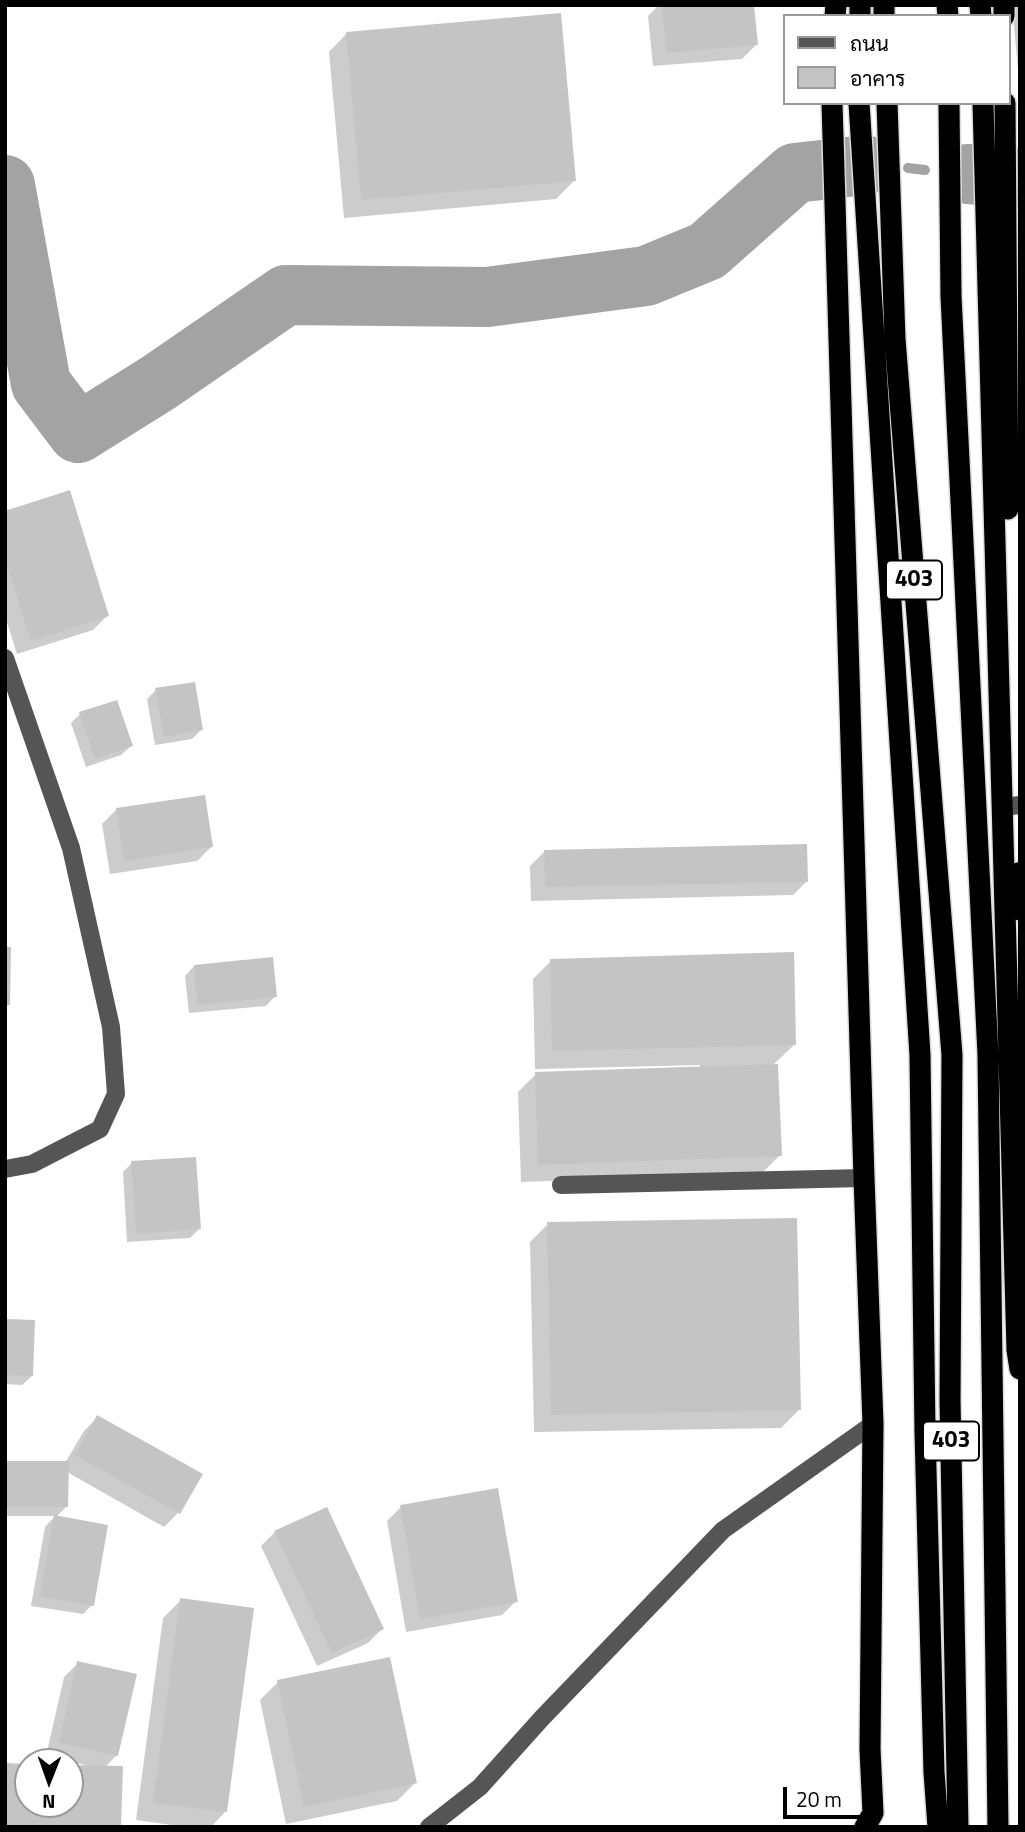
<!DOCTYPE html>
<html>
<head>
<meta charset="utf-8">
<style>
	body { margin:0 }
	#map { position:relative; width:1025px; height:1832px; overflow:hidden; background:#fff; font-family:"Titillium Web",Sarabun,sans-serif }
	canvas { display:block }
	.frame { position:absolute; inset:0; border:7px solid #000; pointer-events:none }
	.legend { position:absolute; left:783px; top:14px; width:228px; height:91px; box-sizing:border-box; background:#fff; border:2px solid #999; margin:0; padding:9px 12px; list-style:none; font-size:21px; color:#000 }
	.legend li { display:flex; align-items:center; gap:14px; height:35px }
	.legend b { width:35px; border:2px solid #999 }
	.north { position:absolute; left:14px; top:1748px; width:70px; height:70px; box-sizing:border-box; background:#fff; border:2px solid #999; border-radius:50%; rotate:181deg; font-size:19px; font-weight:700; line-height:28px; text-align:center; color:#000 }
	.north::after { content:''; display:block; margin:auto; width:24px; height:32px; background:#000; clip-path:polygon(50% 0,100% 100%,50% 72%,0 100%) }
	.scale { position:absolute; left:783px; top:1787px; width:98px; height:32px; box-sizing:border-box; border:4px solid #000; border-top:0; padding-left:9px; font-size:21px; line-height:24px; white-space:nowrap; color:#000; -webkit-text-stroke:5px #fff; paint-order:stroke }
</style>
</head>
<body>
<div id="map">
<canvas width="1025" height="1832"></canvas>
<div class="frame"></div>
<ul class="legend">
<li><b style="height:9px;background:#555"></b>ถนน</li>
<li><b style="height:19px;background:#c4c4c4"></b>อาคาร</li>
</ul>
<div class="north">N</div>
<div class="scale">20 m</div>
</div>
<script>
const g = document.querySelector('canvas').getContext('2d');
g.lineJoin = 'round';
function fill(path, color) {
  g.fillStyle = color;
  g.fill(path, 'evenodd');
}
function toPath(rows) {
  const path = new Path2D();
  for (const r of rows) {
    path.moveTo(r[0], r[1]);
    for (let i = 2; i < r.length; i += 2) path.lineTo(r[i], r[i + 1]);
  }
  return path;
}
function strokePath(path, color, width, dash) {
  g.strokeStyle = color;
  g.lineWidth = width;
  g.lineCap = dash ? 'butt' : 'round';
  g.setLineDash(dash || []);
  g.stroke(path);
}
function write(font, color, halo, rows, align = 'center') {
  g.font = font + ' "Titillium Web",sans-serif';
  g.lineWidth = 6;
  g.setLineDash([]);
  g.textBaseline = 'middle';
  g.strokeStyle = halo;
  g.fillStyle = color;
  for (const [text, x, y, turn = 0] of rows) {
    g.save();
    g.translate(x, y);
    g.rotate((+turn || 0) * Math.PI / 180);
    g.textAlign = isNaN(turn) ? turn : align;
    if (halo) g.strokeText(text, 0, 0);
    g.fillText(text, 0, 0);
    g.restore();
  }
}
fill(toPath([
	[659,5,753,5,756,45,742,59,653,66,648,16],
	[1012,5,1020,5,1020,91],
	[347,33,574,181,556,199,344,218,329,52],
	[5,512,107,616,93,630,17,654,5,616],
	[156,690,201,730,192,739,155,745,147,699],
	[80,714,131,746,121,755,86,767,71,723],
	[116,810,211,847,197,861,110,874,102,824],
	[544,852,807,881,793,895,531,901,530,866],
	[551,961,794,1045,773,1065,780,1155,762,1173,521,1182,518,1092,536,1074,700,1068,700,1065,535,1069,533,979],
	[194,966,275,996,266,1006,189,1013,185,976],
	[132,1163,199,1229,190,1238,127,1242,123,1172],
	[548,1224,799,1410,781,1428,534,1432,530,1242],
	[5,1320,32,1376,22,1385,5,1384],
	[98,1417,200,1474,178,1513,164,1527,67,1472,66,1507,56,1517,92,1605,83,1614,31,1606,45,1527,55,1516,5,1516,5,1463,65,1463,84,1431],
	[401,1507,516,1601,502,1615,406,1632,387,1521],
	[275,1532,382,1629,368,1643,317,1666,261,1546],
	[181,1600,226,1811,211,1827,186,1827,136,1820,163,1618],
	[78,1663,117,1755,105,1767,120,1827,5,1827,28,1766,28,1804,70,1804,70,1766,84,1767,85,1765,46,1756,64,1677],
	[278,1682,415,1783,397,1801,286,1824,260,1700]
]), '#0003');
strokePath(toPath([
	[908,168,925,170]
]), '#a3a3a3', 10);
strokePath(toPath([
	[968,174,1020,178],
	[5,185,41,384,78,433,158,383,286,295,487,297,646,276,707,251,795,173,865,165]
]), '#a3a3a3', 60);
fill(toPath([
	[662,5,754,5,758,45,666,53],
	[561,13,576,181,361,200,346,32],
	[70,490,109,616,31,641,5,559,5,511],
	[195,682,203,730,164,737,155,688],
	[117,700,133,746,95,759,79,712],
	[205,795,213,847,124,861,116,808],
	[807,844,808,882,545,887,544,850],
	[5,947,11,947,10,1005,5,1005],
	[794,952,796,1045,552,1051,550,959],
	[273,957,277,997,197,1005,194,965],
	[778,1064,782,1156,538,1165,535,1072],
	[196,1157,201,1229,136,1234,131,1161],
	[797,1218,801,1410,551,1415,547,1222],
	[5,1319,35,1320,33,1376,5,1375],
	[97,1415,203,1474,180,1514,75,1455],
	[5,1461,69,1461,68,1507,5,1507],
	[498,1488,518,1602,420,1619,400,1505],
	[327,1507,384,1629,332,1653,274,1531],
	[54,1515,108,1525,94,1606,40,1597],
	[180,1598,254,1608,227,1812,153,1803],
	[390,1657,417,1783,304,1807,277,1680],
	[77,1661,137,1674,118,1756,59,1743],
	[5,1763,28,1764,28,1804,70,1804,70,1765,123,1766,121,1827,5,1827]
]), '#c4c4c4');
const highway = toPath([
	[884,5,884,16],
	[947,5,948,16],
	[980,5,981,16],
	[1004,5,1004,16],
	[835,16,836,5],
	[860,16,860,5],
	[832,103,864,1178,873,1424,870,1749,873,1813,865,1827],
	[859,103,920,1055,925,1432,934,1772,938,1827],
	[887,103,895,339,952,1055,950,1400,958,1827],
	[949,103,951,296,988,1055,998,1827],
	[983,103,1017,1350,1020,1369],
	[1005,103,1008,509],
	[1018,873,1020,910]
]);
strokePath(highway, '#dbdbdb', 24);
strokePath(toPath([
	[5,658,71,848,111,1027,116,1094,100,1129,32,1164,5,1169],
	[1011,806,1020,805],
	[561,1185,864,1178],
	[429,1827,480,1787,542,1718,723,1530,873,1424]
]), '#555', 18);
strokePath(highway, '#000', 21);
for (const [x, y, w] of [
	[914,580,56],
	[951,1441,56]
]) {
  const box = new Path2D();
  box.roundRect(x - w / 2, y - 19.5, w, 39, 5);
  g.fillStyle = '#fff';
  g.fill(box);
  strokePath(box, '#000', 2);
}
write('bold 23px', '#000', null, [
	["403",914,580],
	["403",951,1441]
]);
</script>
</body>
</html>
